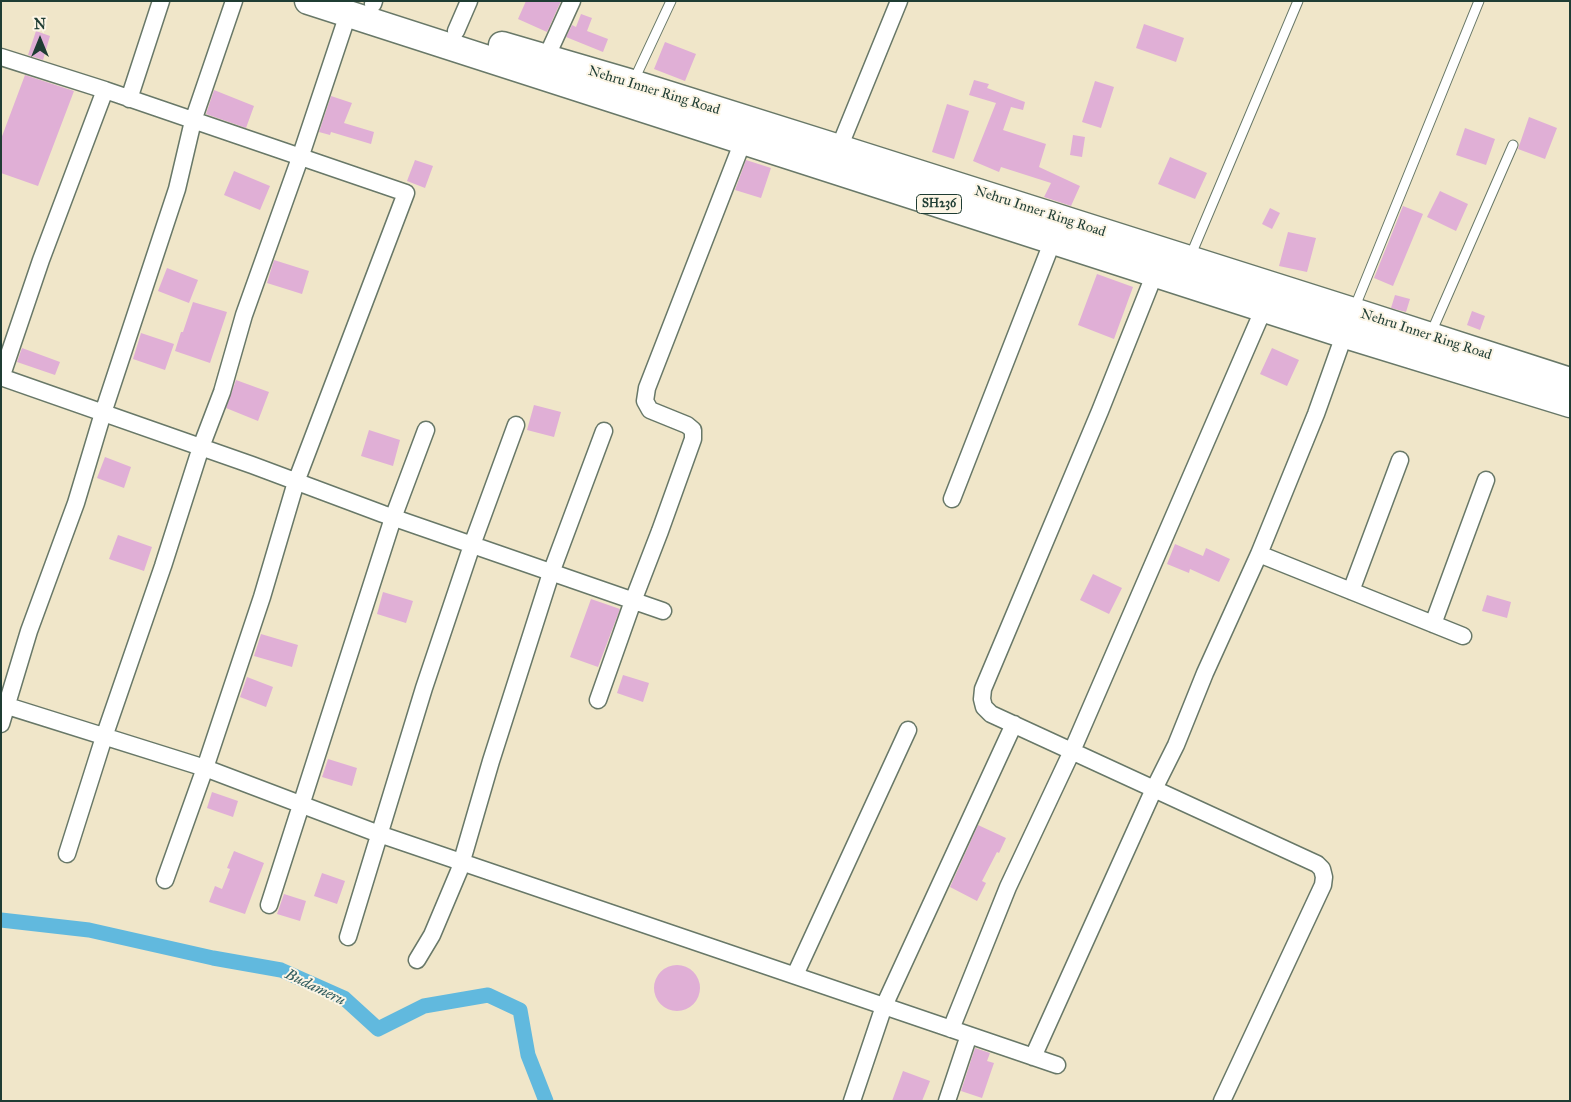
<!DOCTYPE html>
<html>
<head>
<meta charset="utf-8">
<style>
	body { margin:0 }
	#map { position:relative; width:1571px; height:1102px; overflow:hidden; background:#f0e6c9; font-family:"IM FELL Great Primer",serif }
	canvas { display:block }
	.frame { position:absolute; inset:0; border:2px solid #1f3d34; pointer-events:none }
	.north { position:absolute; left:15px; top:15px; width:50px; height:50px; -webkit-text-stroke:4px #fcf5e5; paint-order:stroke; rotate:0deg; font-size:14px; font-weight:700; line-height:20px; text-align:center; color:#1f3d34 }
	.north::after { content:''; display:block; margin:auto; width:18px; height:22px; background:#1f3d34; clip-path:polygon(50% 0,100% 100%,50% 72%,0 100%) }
</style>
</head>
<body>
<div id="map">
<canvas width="1571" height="1102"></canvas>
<div class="frame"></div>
<div class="north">N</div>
</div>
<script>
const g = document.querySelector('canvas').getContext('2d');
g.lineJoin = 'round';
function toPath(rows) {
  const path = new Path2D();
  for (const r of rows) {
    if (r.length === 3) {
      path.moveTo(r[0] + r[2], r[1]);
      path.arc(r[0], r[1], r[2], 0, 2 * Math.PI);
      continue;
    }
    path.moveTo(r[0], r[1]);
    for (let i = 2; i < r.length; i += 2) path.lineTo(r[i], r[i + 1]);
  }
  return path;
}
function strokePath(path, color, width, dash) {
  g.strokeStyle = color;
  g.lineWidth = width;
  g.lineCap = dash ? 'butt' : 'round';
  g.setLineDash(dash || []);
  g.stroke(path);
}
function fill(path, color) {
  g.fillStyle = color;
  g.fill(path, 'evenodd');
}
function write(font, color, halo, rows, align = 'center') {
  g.font = font + ' "IM FELL Great Primer",serif';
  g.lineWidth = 4;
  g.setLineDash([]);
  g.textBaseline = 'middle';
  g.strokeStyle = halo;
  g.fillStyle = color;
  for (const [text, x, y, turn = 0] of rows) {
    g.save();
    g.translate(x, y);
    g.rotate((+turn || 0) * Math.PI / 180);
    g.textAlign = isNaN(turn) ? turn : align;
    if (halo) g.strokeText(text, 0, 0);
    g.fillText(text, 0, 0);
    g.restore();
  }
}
strokePath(toPath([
	[1,920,89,930,213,958,281,970,344,998,378,1029,424,1006,488,995,520,1010,528,1055,546,1101]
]), '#61b9de', 15);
fill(toPath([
	[526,1,561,1,547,32,518,19],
	[581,14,592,18,587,31,608,39,603,52,566,37,572,25,576,27],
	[1144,24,1184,38,1176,62,1136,48],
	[36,31,50,36,43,60,28,55],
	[665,42,696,54,685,81,654,69],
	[25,75,74,91,38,186,1,173,1,139],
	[974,80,989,84,987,88,1025,102,1023,110,1011,107,1003,130,1046,144,1039,167,1080,186,1071,206,1044,197,1051,183,1001,167,999,172,973,161,996,103,969,95],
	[1095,81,1114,87,1101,128,1082,122],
	[214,90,254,106,246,128,206,114],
	[331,96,352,103,344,123,374,132,371,144,331,132,330,135,319,132],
	[947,104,969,111,954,159,932,152],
	[1529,117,1557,128,1545,159,1518,149],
	[1465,128,1495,139,1486,165,1456,155],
	[1073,135,1085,137,1082,157,1070,155],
	[1170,157,1207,173,1195,199,1158,184],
	[415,160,433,166,425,188,407,181],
	[746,160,771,168,761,198,735,190],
	[234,171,270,186,260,210,224,195],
	[1440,191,1468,204,1456,231,1427,217],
	[1403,206,1423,214,1393,286,1374,278],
	[1270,208,1280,213,1272,229,1262,224],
	[1288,232,1316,238,1307,272,1279,266],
	[274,260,309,271,302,294,267,283],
	[167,268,198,280,189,303,158,291],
	[1097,274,1133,287,1114,339,1078,325],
	[1395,295,1410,299,1406,312,1391,308],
	[193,302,227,312,210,363,175,351,181,332,183,332],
	[1472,311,1485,316,1480,330,1467,325],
	[141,333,174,344,165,370,133,359],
	[22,348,60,362,55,375,17,362],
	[1272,348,1299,360,1287,386,1260,374],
	[236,380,269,392,258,421,226,408],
	[534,405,561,412,554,437,527,430],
	[369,430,400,440,393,466,361,456],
	[105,457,131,467,124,488,97,478],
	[118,535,152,547,144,571,109,559],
	[1175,544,1203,556,1206,548,1230,559,1219,582,1190,569,1189,573,1167,564],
	[1093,574,1122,588,1109,614,1080,600],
	[383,592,413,601,406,623,377,614],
	[1487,595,1511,602,1507,618,1482,611],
	[591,599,620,609,598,667,570,657],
	[261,634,298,645,292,667,254,656],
	[623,675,649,683,643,702,617,693],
	[247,677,273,687,266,707,240,697],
	[328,759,357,768,352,786,322,777],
	[212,792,238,801,233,817,207,808],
	[978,825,1006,838,999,853,997,852,982,881,986,883,977,901,950,887],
	[234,851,264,863,245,914,209,902,215,886,222,889,230,869,227,868],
	[322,873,345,881,337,904,314,896],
	[284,894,306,901,300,921,277,914],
	[677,988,23],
	[975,1048,990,1053,987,1061,994,1063,982,1098,961,1091],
	[903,1071,930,1081,922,1101,892,1101]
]), '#e0afd6');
const service = toPath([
	[634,80,671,1],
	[1190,257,1298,1],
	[1354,309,1479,1],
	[1431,333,1513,145]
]);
const minor = toPath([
	[373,4,374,1],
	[456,31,469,1],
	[1,57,105,90,406,193,296,482,262,597,205,768,165,880],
	[546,58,572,1],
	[129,99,161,1],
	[839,148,899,1],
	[1155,273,1100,411,983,689,982,699,984,707,991,714,1317,864,1322,869,1324,877,1323,885,1222,1101],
	[1,377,252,465,383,514,663,611],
	[1,378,41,260,105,90],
	[952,499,1053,240],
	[1259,554,1463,636],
	[1351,591,1400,460],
	[1433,624,1486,480],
	[598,700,633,601,660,531,693,439,693,430,687,425,650,410,645,401,647,388,743,141],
	[1,704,205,768,379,834,1057,1065],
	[1,724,29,631,76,503,103,413,177,189,193,121,234,1],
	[67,854,104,737,163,566,201,447,222,392,244,315,300,158,348,14],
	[269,905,393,518,426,430],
	[348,937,424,688,472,545,516,425],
	[417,960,432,935,459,871,491,761,551,573,604,431],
	[795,975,908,730],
	[951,1029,1008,887,1072,751,1264,308],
	[1033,1057,1154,789,1176,745,1205,673,1259,554,1316,414,1347,327],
	[852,1101,884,1006,1014,724],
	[947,1101,969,1035]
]);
const primary = toPath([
	[308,1,1345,335,1570,404],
	[502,45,632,83,839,148,1353,311,1570,381]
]);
strokePath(service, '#687868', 11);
strokePath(minor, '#687868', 19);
strokePath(primary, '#687868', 29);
strokePath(service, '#fff', 9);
strokePath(minor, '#fff', 16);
strokePath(primary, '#fff', 26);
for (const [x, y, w] of [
	[939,204,45]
]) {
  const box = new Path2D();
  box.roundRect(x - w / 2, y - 9.5, w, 19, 4);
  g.fillStyle = '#fcf5e5';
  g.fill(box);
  strokePath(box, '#1f3d34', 1);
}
write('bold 12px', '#1f3d34', null, [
	["SH236",939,204]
]);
write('14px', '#1f3d34', '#fcf5e5', [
	["Nehru Inner Ring Road",654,91,17],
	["Nehru Inner Ring Road",1040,212,18],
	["Nehru Inner Ring Road",1426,335,18]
]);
write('italic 15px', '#305c5e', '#fcf5e5', [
	["Budameru",315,988,26]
]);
</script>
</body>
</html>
